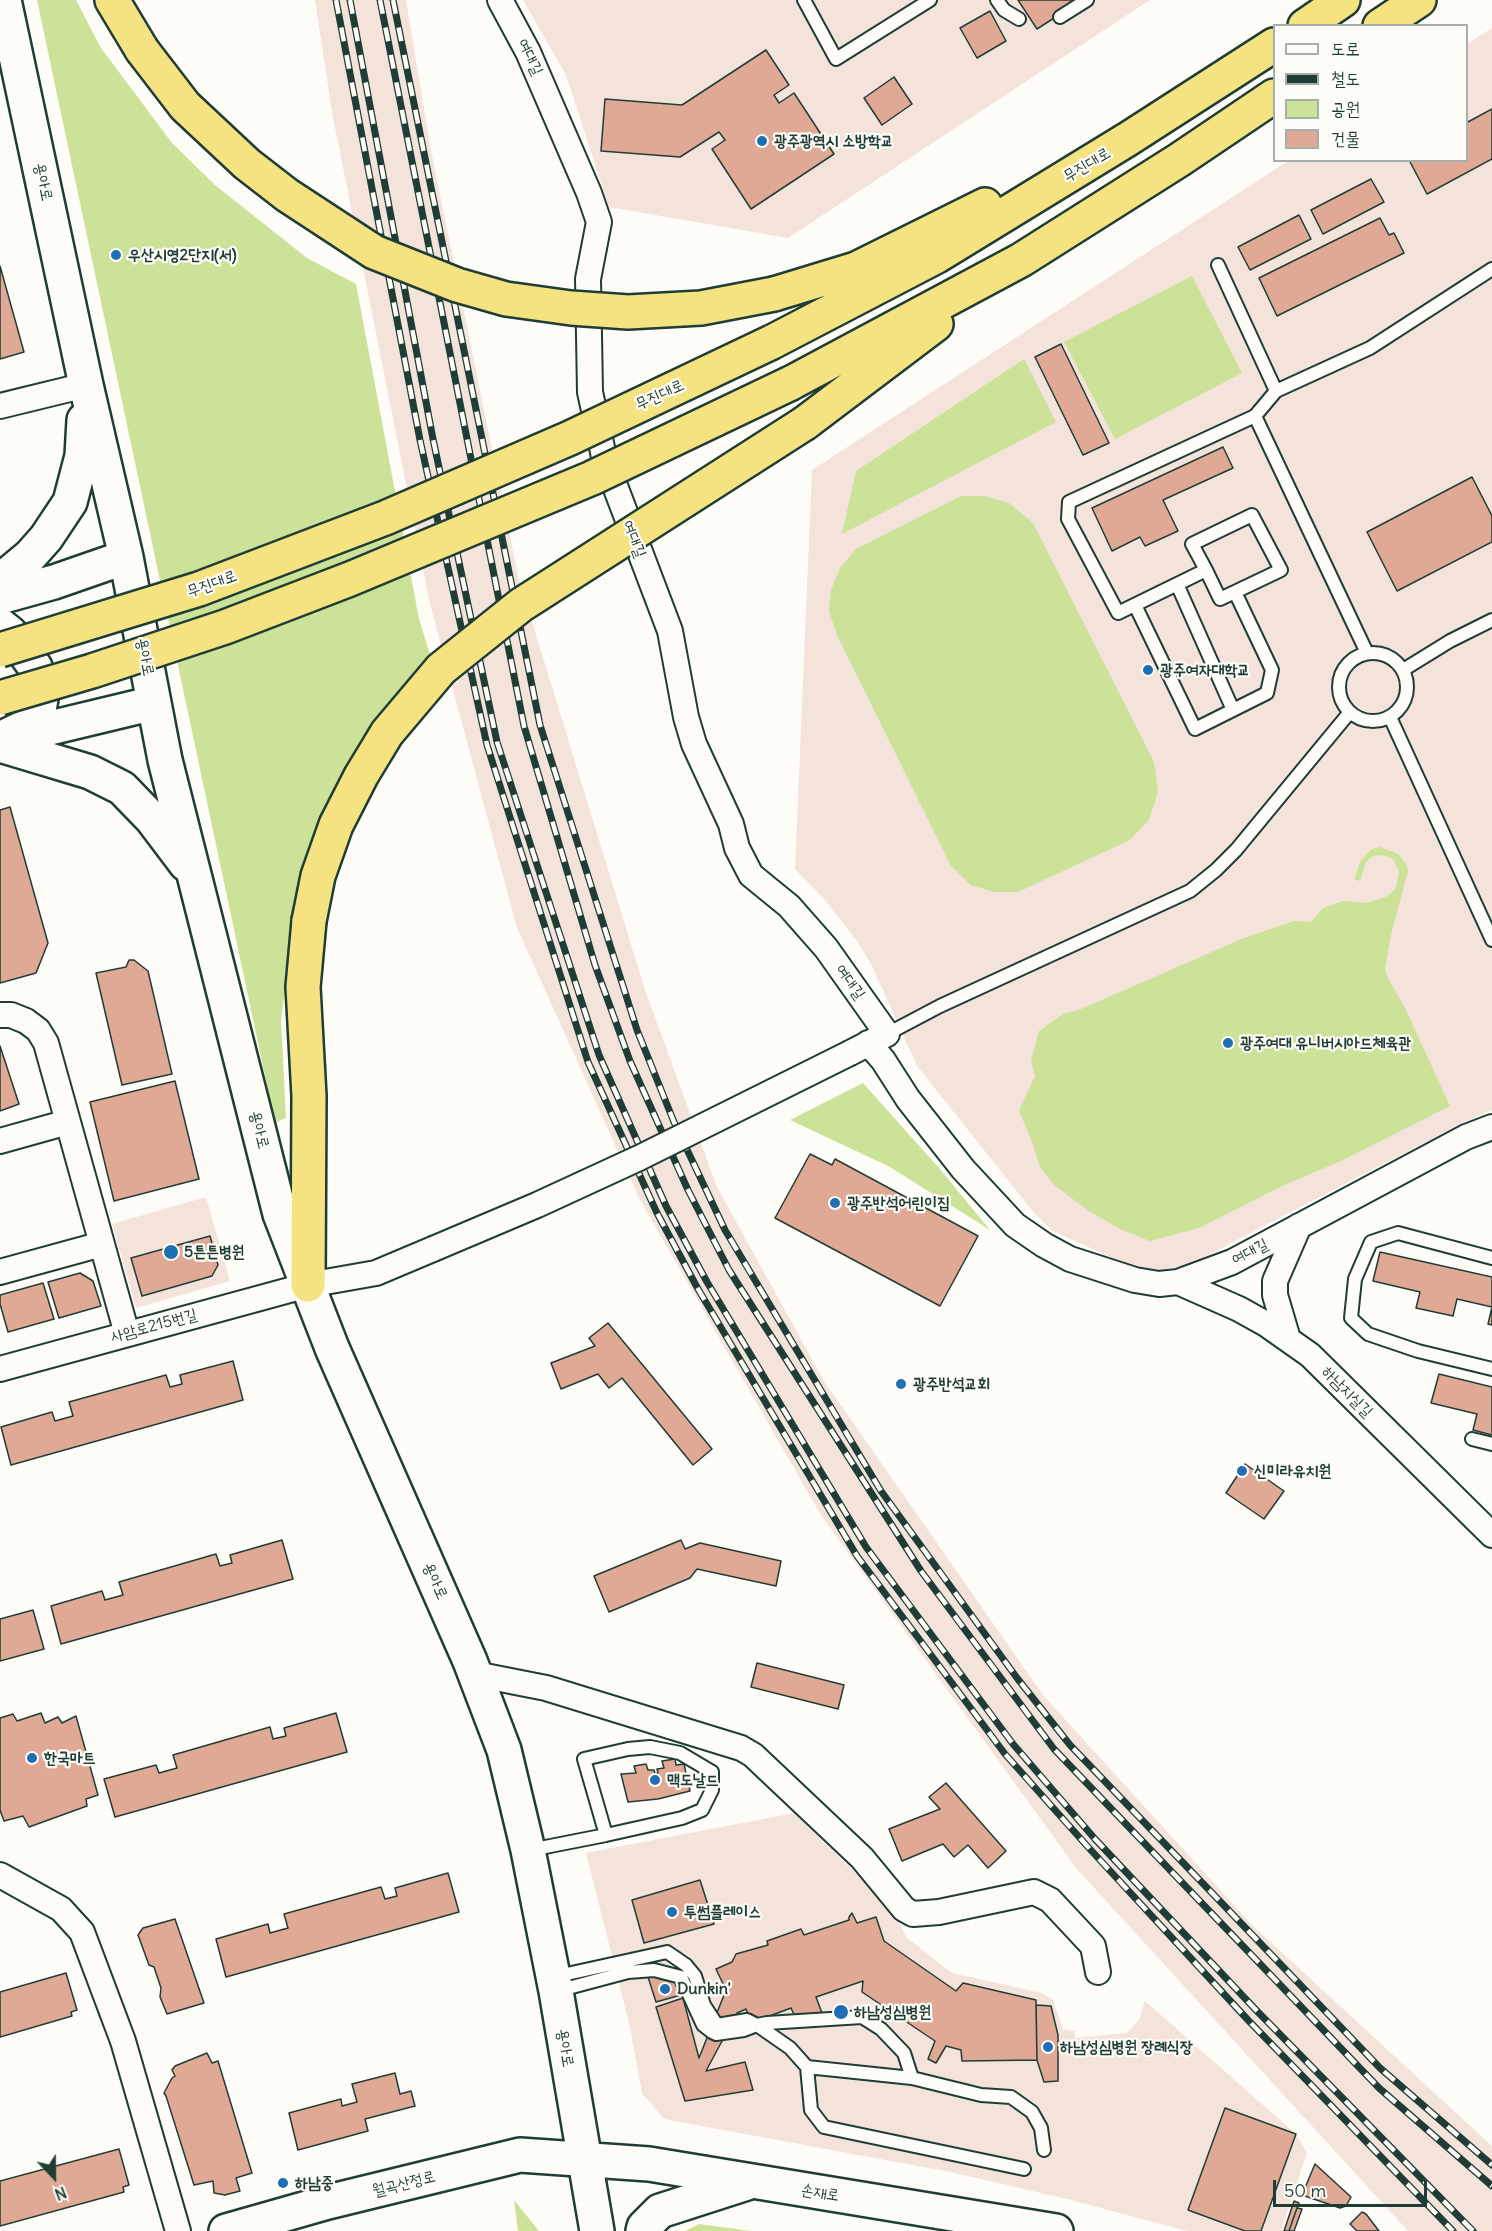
<!DOCTYPE html>
<html>
<head>
<meta charset="utf-8">
<style>
	body { margin:0 }
	#map { position:relative; width:1492px; height:2231px; overflow:hidden; background:#fdfcf7; font-family:Delius,"Poor Story",sans-serif }
	canvas { display:block }
	.legend { position:absolute; left:1273px; top:24px; width:195px; height:138px; box-sizing:border-box; background:#fdfcf7; border:2px solid #a4b0a9; margin:0; padding:8px 10px; list-style:none; font-size:18px; color:#1f3d34 }
	.legend li { display:flex; align-items:center; gap:12px; height:30px }
	.legend b { width:30px; border:2px solid #a4b0a9 }
	.north { position:absolute; left:24px; top:2147px; width:60px; height:60px; -webkit-text-stroke:4px #fdfcf7; paint-order:stroke; rotate:158deg; font-size:16px; font-weight:700; line-height:24px; text-align:center; color:#1f3d34 }
	.north::after { content:''; display:block; margin:auto; width:21px; height:27px; background:#1f3d34; clip-path:polygon(50% 0,100% 100%,50% 72%,0 100%) }
	.scale { position:absolute; left:1273px; top:2180px; width:154px; height:27px; box-sizing:border-box; border:3px solid #1f3d34; border-top:0; padding-left:8px; font-size:18px; line-height:21px; white-space:nowrap; color:#1f3d34; -webkit-text-stroke:4px #fdfcf7; paint-order:stroke }
</style>
</head>
<body>
<div id="map">
<canvas width="1492" height="2231"></canvas>
<ul class="legend">
<li><b style="height:8px;background:#fdfcf7"></b>도로</li>
<li><b style="height:8px;background:#1f3d34"></b>철도</li>
<li><b style="height:16px;background:#cbe298"></b>공원</li>
<li><b style="height:16px;background:#e0a996"></b>건물</li>
</ul>
<div class="north">N</div>
<div class="scale">50 m</div>
</div>
<script>
const g = document.querySelector('canvas').getContext('2d');
g.lineJoin = 'round';
function fill(path, color) {
  g.fillStyle = color;
  g.fill(path, 'evenodd');
}
function toPath(rows) {
  const path = new Path2D();
  for (const r of rows) {
    if (r.length === 3) {
      path.moveTo(r[0] + r[2], r[1]);
      path.arc(r[0], r[1], r[2], 0, 2 * Math.PI);
      continue;
    }
    path.moveTo(r[0], r[1]);
    for (let i = 2; i < r.length; i += 2) path.lineTo(r[i], r[i + 1]);
  }
  return path;
}
function strokePath(path, color, width, dash) {
  g.strokeStyle = color;
  g.lineWidth = width;
  g.lineCap = dash ? 'butt' : 'round';
  g.setLineDash(dash || []);
  g.stroke(path);
}
function write(font, color, halo, rows, align = 'center') {
  g.font = font + ' Delius,"Poor Story",sans-serif';
  g.lineWidth = 4.5;
  g.setLineDash([]);
  g.textBaseline = 'middle';
  g.strokeStyle = halo;
  g.fillStyle = color;
  for (const [text, x, y, turn = 0] of rows) {
    g.save();
    g.translate(x, y);
    g.rotate((+turn || 0) * Math.PI / 180);
    g.textAlign = isNaN(turn) ? turn : align;
    if (halo) g.strokeText(text, 0, 0);
    g.fillText(text, 0, 0);
    g.restore();
  }
}
fill(toPath([
	[315,0,406,0,431,151,518,576,645,990,717,1187,824,1381,1043,1695,1251,1924,1492,2146,1492,2231,1408,2231,1076,1868,821,1515,640,1200,517,928,430,604,332,112],
	[523,0,1150,0,788,238,609,207,566,75],
	[1492,28,1492,1110,1462,1123,1191,1264,1161,1270,1126,1264,1053,1231,1035,1214,917,1066,872,966,857,941,825,900,795,869,812,470,1288,161,1466,160,1467,44],
	[206,1197,230,1281,136,1308,112,1224],
	[794,1813,891,1908,907,1938,952,1973,1042,1993,1053,2000,1063,2029,1075,2031,1075,2038,1127,2033,1139,2020,1145,2001,1296,2134,1307,2153,1281,2231,1187,2231,1067,2199,950,2172,664,2119,642,2093,629,2023,586,1853]
]), '#f4e3da');
fill(toPath([
	[37,0,76,0,101,48,172,143,215,185,307,258,356,284,419,619,437,677,306,889,289,958,281,1020,286,1118,275,1123],
	[1192,276,1242,373,1115,439,1064,342],
	[1024,359,1056,422,842,534,856,471],
	[961,496,985,496,1009,503,1033,523,1154,762,1158,792,1149,820,1130,840,1018,892,994,892,971,885,951,866,837,635,829,611,831,590,840,568,856,549],
	[1380,847,1398,854,1407,865,1408,871,1391,935,1385,969,1388,978,1405,1008,1450,1106,1343,1160,1282,1186,1199,1228,1150,1241,1120,1229,1089,1211,1054,1185,1040,1167,1031,1139,1019,1111,1035,1076,1031,1061,1039,1031,1063,1014,1081,1009,1244,938,1294,921,1311,922,1323,908,1343,901,1366,903,1386,897,1396,888,1399,871,1394,860,1389,857,1381,855,1373,856,1366,862,1360,881,1354,879,1361,860,1372,849],
	[863,1083,939,1168,990,1230,890,1167,790,1120],
	[514,2200,539,2231,518,2231],
	[699,2224,751,2231,685,2231]
]), '#cbe298');
const building = toPath([
	[1018,0,1082,0,1037,29,1018,0],
	[990,11,1006,41,977,58,960,28,990,11],
	[766,50,789,85,774,95,779,103,794,93,834,154,751,209,712,149,725,140,719,132,680,157,601,151,605,99,682,105,766,50],
	[894,77,912,104,882,125,864,98,894,77],
	[1492,109,1492,159,1427,194,1409,160,1466,160,1466,123,1492,109],
	[1371,179,1384,202,1323,234,1311,210,1371,179],
	[1299,215,1311,239,1250,270,1238,247,1299,215],
	[1380,218,1389,235,1394,233,1404,253,1277,316,1259,278,1380,218],
	[0,266,24,352,0,359,0,266],
	[1061,344,1109,443,1083,455,1035,357,1061,344],
	[1223,447,1233,468,1163,500,1178,531,1145,546,1140,537,1112,551,1092,508,1223,447],
	[1472,477,1492,516,1492,542,1397,591,1367,532,1472,477],
	[10,807,48,943,36,973,0,983,0,810,10,807],
	[129,960,134,960,148,971,172,1074,122,1085,96,973,126,967,129,960],
	[0,1046,19,1104,0,1111,0,1046],
	[175,1081,199,1179,114,1201,90,1102,175,1081],
	[810,1154,832,1165,835,1159,978,1236,940,1306,775,1218,810,1154],
	[210,1236,218,1265,212,1276,142,1296,131,1258,210,1236],
	[1380,1252,1492,1277,1492,1325,1488,1324,1492,1307,1457,1299,1453,1316,1416,1308,1420,1292,1373,1281,1380,1252],
	[80,1273,93,1281,101,1306,59,1318,48,1282,80,1273],
	[43,1283,54,1319,8,1332,0,1304,0,1295,43,1283],
	[608,1323,712,1449,693,1465,622,1378,609,1388,598,1374,561,1389,551,1363,595,1346,589,1338,608,1323],
	[233,1361,243,1400,11,1465,1,1427,52,1412,55,1421,73,1416,69,1402,166,1375,170,1387,182,1384,180,1375,233,1361],
	[1439,1374,1492,1387,1492,1435,1473,1430,1477,1414,1431,1403,1439,1374],
	[1245,1464,1284,1491,1264,1519,1226,1493,1245,1464],
	[282,1540,293,1579,61,1644,51,1606,102,1591,105,1600,123,1595,119,1582,216,1554,220,1566,232,1563,230,1555,282,1540],
	[681,1540,685,1549,700,1543,781,1561,776,1586,697,1569,690,1578,609,1612,594,1576,681,1540],
	[33,1610,44,1649,0,1661,0,1619,33,1610],
	[757,1663,844,1685,838,1709,751,1687,757,1663],
	[41,1713,45,1723,58,1717,62,1723,76,1716,98,1795,86,1799,87,1806,29,1827,23,1816,4,1821,0,1810,0,1718,13,1714,17,1721,41,1713],
	[336,1713,347,1752,115,1817,104,1779,156,1765,159,1773,177,1768,173,1755,270,1727,273,1739,286,1736,284,1728,336,1713],
	[675,1759,676,1765,684,1764,690,1791,658,1799,628,1802,621,1774,636,1773,634,1766,646,1764,648,1770,654,1770,655,1774,658,1773,657,1769,664,1768,662,1761,675,1759],
	[946,1783,1006,1851,988,1868,968,1845,954,1857,943,1844,902,1861,889,1829,940,1809,929,1797,946,1783],
	[448,1873,459,1912,226,1977,216,1939,268,1924,270,1933,288,1928,284,1914,381,1887,385,1899,397,1896,395,1888,448,1873],
	[700,1880,714,1924,644,1943,632,1900,700,1880],
	[852,1913,857,1923,876,1917,884,1941,956,1991,963,1983,1036,2000,1037,2060,962,2061,961,2050,946,2046,936,2063,928,2059,935,2041,862,1992,863,1981,816,1997,822,2013,797,2021,791,2008,751,2023,746,2009,737,2013,706,2071,745,2062,753,2090,685,2101,656,2007,683,1998,699,2058,726,1990,716,1969,732,1962,736,1954,768,1945,767,1941,801,1929,804,1935,849,1920,849,1917,852,1913],
	[175,1919,204,2003,167,2014,160,1997,161,1988,154,1967,149,1965,138,1935,143,1928,175,1919],
	[66,1973,77,2010,71,2012,72,2016,0,2037,0,1992,66,1973],
	[648,1977,655,1977,674,1982,681,1995,656,2002,648,1977],
	[1036,2005,1051,2006,1058,2035,1058,2081,1044,2082,1037,2060,1036,2005],
	[207,2053,212,2063,218,2061,252,2173,236,2178,240,2191,225,2195,214,2193,213,2181,194,2185,166,2096,164,2093,172,2078,175,2076,172,2070,175,2066,207,2053],
	[395,2073,400,2094,411,2091,415,2106,365,2119,368,2131,298,2150,289,2113,341,2099,342,2106,357,2102,352,2084,395,2073],
	[1225,2108,1296,2134,1261,2231,1245,2231,1188,2210,1225,2108],
	[119,2149,129,2185,123,2187,124,2192,0,2226,0,2181,119,2149],
	[1315,2164,1351,2197,1346,2206,1340,2208,1302,2195,1315,2164],
	[1294,2201,1299,2203,1297,2208,1289,2231,1284,2231,1294,2201],
	[1297,2208,1302,2209,1294,2231,1289,2231,1297,2208],
	[1362,2212,1366,2214,1379,2231,1357,2231,1350,2224,1362,2212]
]);
fill(building, '#e0a996');
strokePath(building, '#1f3d34', 1.5);
const lane = toPath([
	[804,0,836,59,930,0],
	[997,0,1004,10,1019,19],
	[1060,17,1087,0],
	[1218,265,1276,391],
	[1255,416,1367,653],
	[1206,570,1192,544,1252,515,1281,570,1220,599,1206,570,1118,613,1068,519,1069,502,1255,416,1276,391,1370,348,1492,269],
	[1177,584,1233,710],
	[1135,605,1195,729,1267,693,1272,670,1235,592],
	[1373,687,34],
	[1403,670,1450,641,1492,620],
	[1390,717,1492,940],
	[887,1034,940,1006,1190,891,1216,870,1236,850,1350,712],
	[1492,1258,1398,1233,1371,1242,1355,1279,1351,1318,1368,1334,1418,1351,1492,1369],
	[1472,1439,1492,1444],
	[530,1850,606,1835,682,1818,702,1810,712,1790,712,1772,680,1753,650,1747,628,1749,584,1759,606,1835],
	[553,1977,667,1952,686,1965,695,1976,704,2005,717,2025,747,2020,757,2025,767,2023,862,2017,881,2029,904,2053,912,2078],
	[557,1991,628,1972,654,1970,681,1977,703,2025,712,2032,716,2034,744,2030,757,2025,790,2048,807,2067,811,2110,824,2127,1024,2169],
	[807,2067,912,2078,981,2095,1011,2097,1032,2112,1041,2128,1044,2150]
]);
const street = toPath([
	[500,0,528,52,589,193,599,222,588,279,590,392,604,457,670,631,686,717,694,744,731,824,737,848,751,875,789,906,826,948,887,1034,850,1053],
	[0,406,86,385],
	[0,1015,11,1015,26,1021,38,1030,46,1043,127,1334],
	[868,1043,883,1060,908,1099,963,1169,1015,1225,1044,1245,1070,1259,1135,1280,1159,1284,1178,1282,1232,1262,1466,1137,1492,1127],
	[0,1141,68,1122],
	[0,1272,102,1244],
	[1178,1282,1239,1309,1266,1324,1310,1355,1492,1535],
	[1288,1339,1275,1295,1275,1281,1299,1226],
	[0,1369,308,1285,376,1273,433,1249],
	[475,1674,546,1688,741,1748,753,1755,862,1858,904,1909,913,1914,939,1912,1034,1892,1050,1900,1093,1946,1098,1972],
	[0,1875,61,1909,82,1932,123,2041,178,2231]
]);
const secondary = toPath([
	[4,0,86,385,126,557,165,760,280,1214,332,1348,470,1661,504,1750,528,1850,556,1991,597,2231],
	[0,581,30,556,46,538,70,502,82,456,84,420],
	[0,597,54,582,126,557],
	[0,625,10,633,35,667,42,693,37,721,10,734],
	[0,740,154,703],
	[0,745,90,772,122,788,152,819,186,864],
	[226,2231,328,2202,520,2155,649,2164,1056,2231],
	[643,2231,644,2227,660,2211,747,2183]
]);
const highway = toPath([
	[112,0,142,50],
	[1305,26,1343,0],
	[1380,26,1419,0],
	[774,294,856,269,985,205],
	[772,342,937,256,1128,139,1274,45],
	[791,383,1021,260,1179,160,1274,96],
	[805,423,936,324],
	[308,1285,309,1096,303,987,309,921]
]);
strokePath(lane, '#1f3d34', 16);
strokePath(street, '#1f3d34', 28);
strokePath(secondary, '#1f3d34', 38);
strokePath(highway, '#1f3d34', 38);
strokePath(lane, '#fdfcf7', 12);
strokePath(street, '#fdfcf7', 24);
strokePath(secondary, '#fdfcf7', 33);
strokePath(highway, '#f5e382', 33);
const rail = toPath([
	[336,0,420,440,487,745,588,1062,657,1213,698,1289,857,1556,1005,1754,1088,1847,1248,2020,1453,2231],
	[350,0,433,439,497,742,599,1055,666,1206,707,1282,866,1547,1013,1744,1095,1839,1256,2010,1473,2231],
	[380,0,524,726,595,965,630,1061,688,1190,729,1270,921,1571,1054,1749,1379,2088,1492,2186],
	[393,0,540,725,637,1030,674,1122,725,1230,881,1491,1017,1678,1070,1745,1380,2068,1492,2165]
]);
strokePath(rail, '#1f3d34', 7);
strokePath(rail, '#fdfcf7', 4.5, [14]);
const streetBridge = toPath([
	[433,1249,537,1205,639,1158,850,1053]
]);
const highwayBridge = toPath([
	[142,50,185,106,247,164,287,195,374,252,457,285,506,299,571,308,628,312,701,308,774,294],
	[0,650,199,589,385,518,570,438,772,342],
	[0,698,92,671,225,627,350,579,592,478,791,383],
	[309,921,318,876,336,825,361,776,387,733,441,669,521,605,805,423]
]);
strokePath(streetBridge, '#1f3d34', 28, []);
strokePath(highwayBridge, '#1f3d34', 38, []);
strokePath(streetBridge, '#fdfcf7', 24);
strokePath(highwayBridge, '#f5e382', 33);
for (const [x, y, r, color] of [
	[762,141,6,"#1f6fb2"],
	[116,255,6,"#1f6fb2"],
	[1148,670,6,"#1f6fb2"],
	[1228,1043,6,"#1f6fb2"],
	[835,1203,6,"#1f6fb2"],
	[171,1252,8,"#1f6fb2"],
	[901,1384,6,"#1f6fb2"],
	[1242,1471,6,"#1f6fb2"],
	[32,1758,6,"#1f6fb2"],
	[655,1780,6,"#1f6fb2"],
	[672,1912,6,"#1f6fb2"],
	[665,1989,6,"#1f6fb2"],
	[841,2012,8,"#1f6fb2"],
	[1048,2047,6,"#1f6fb2"],
	[283,2183,6,"#1f6fb2"]
]) {
  const dot = new Path2D();
  dot.arc(x, y, r, 0, 2 * Math.PI);
  g.fillStyle = color;
  g.fill(dot);
  strokePath(dot, '#fdfcf7', 2);
}
write('16px', '#1f3d34', '#fdfcf7', [
	["여대길",530,57,65],
	["무진대로",1087,165,-31],
	["용아로",43,182,78],
	["무진대로",660,395,-25],
	["여대길",634,539,69],
	["무진대로",212,584,-20],
	["용아로",145,657,79],
	["여대길",850,982,55],
	["용아로",259,1130,76],
	["여대길",1250,1252,-27],
	["사암로215번길",154,1326,-15],
	["하남지실길",1347,1392,45],
	["용아로",435,1581,66],
	["용아로",565,2048,80],
	["월곡산정로",404,2184,-14],
	["손재로",820,2193,9]
]);
write('bold 16px', '#1f3d34', '#fdfcf7', [
	["광주광역시 소방학교",774,141],
	["우산시영2단지(서)",128,255],
	["광주여자대학교",1160,670],
	["광주여대 유니버시아드체육관",1240,1043],
	["광주반석어린이집",847,1203],
	["5튼튼병원",184,1252],
	["광주반석교회",913,1384],
	["신미라유치원",1254,1471],
	["한국마트",44,1758],
	["맥도날드",667,1780],
	["투썸플레이스",684,1912],
	["Dunkin'",677,1989],
	["하남성심병원",854,2012],
	["하남성심병원 장례식장",1060,2047],
	["하남중",295,2183]
], 'left');
</script>
</body>
</html>
